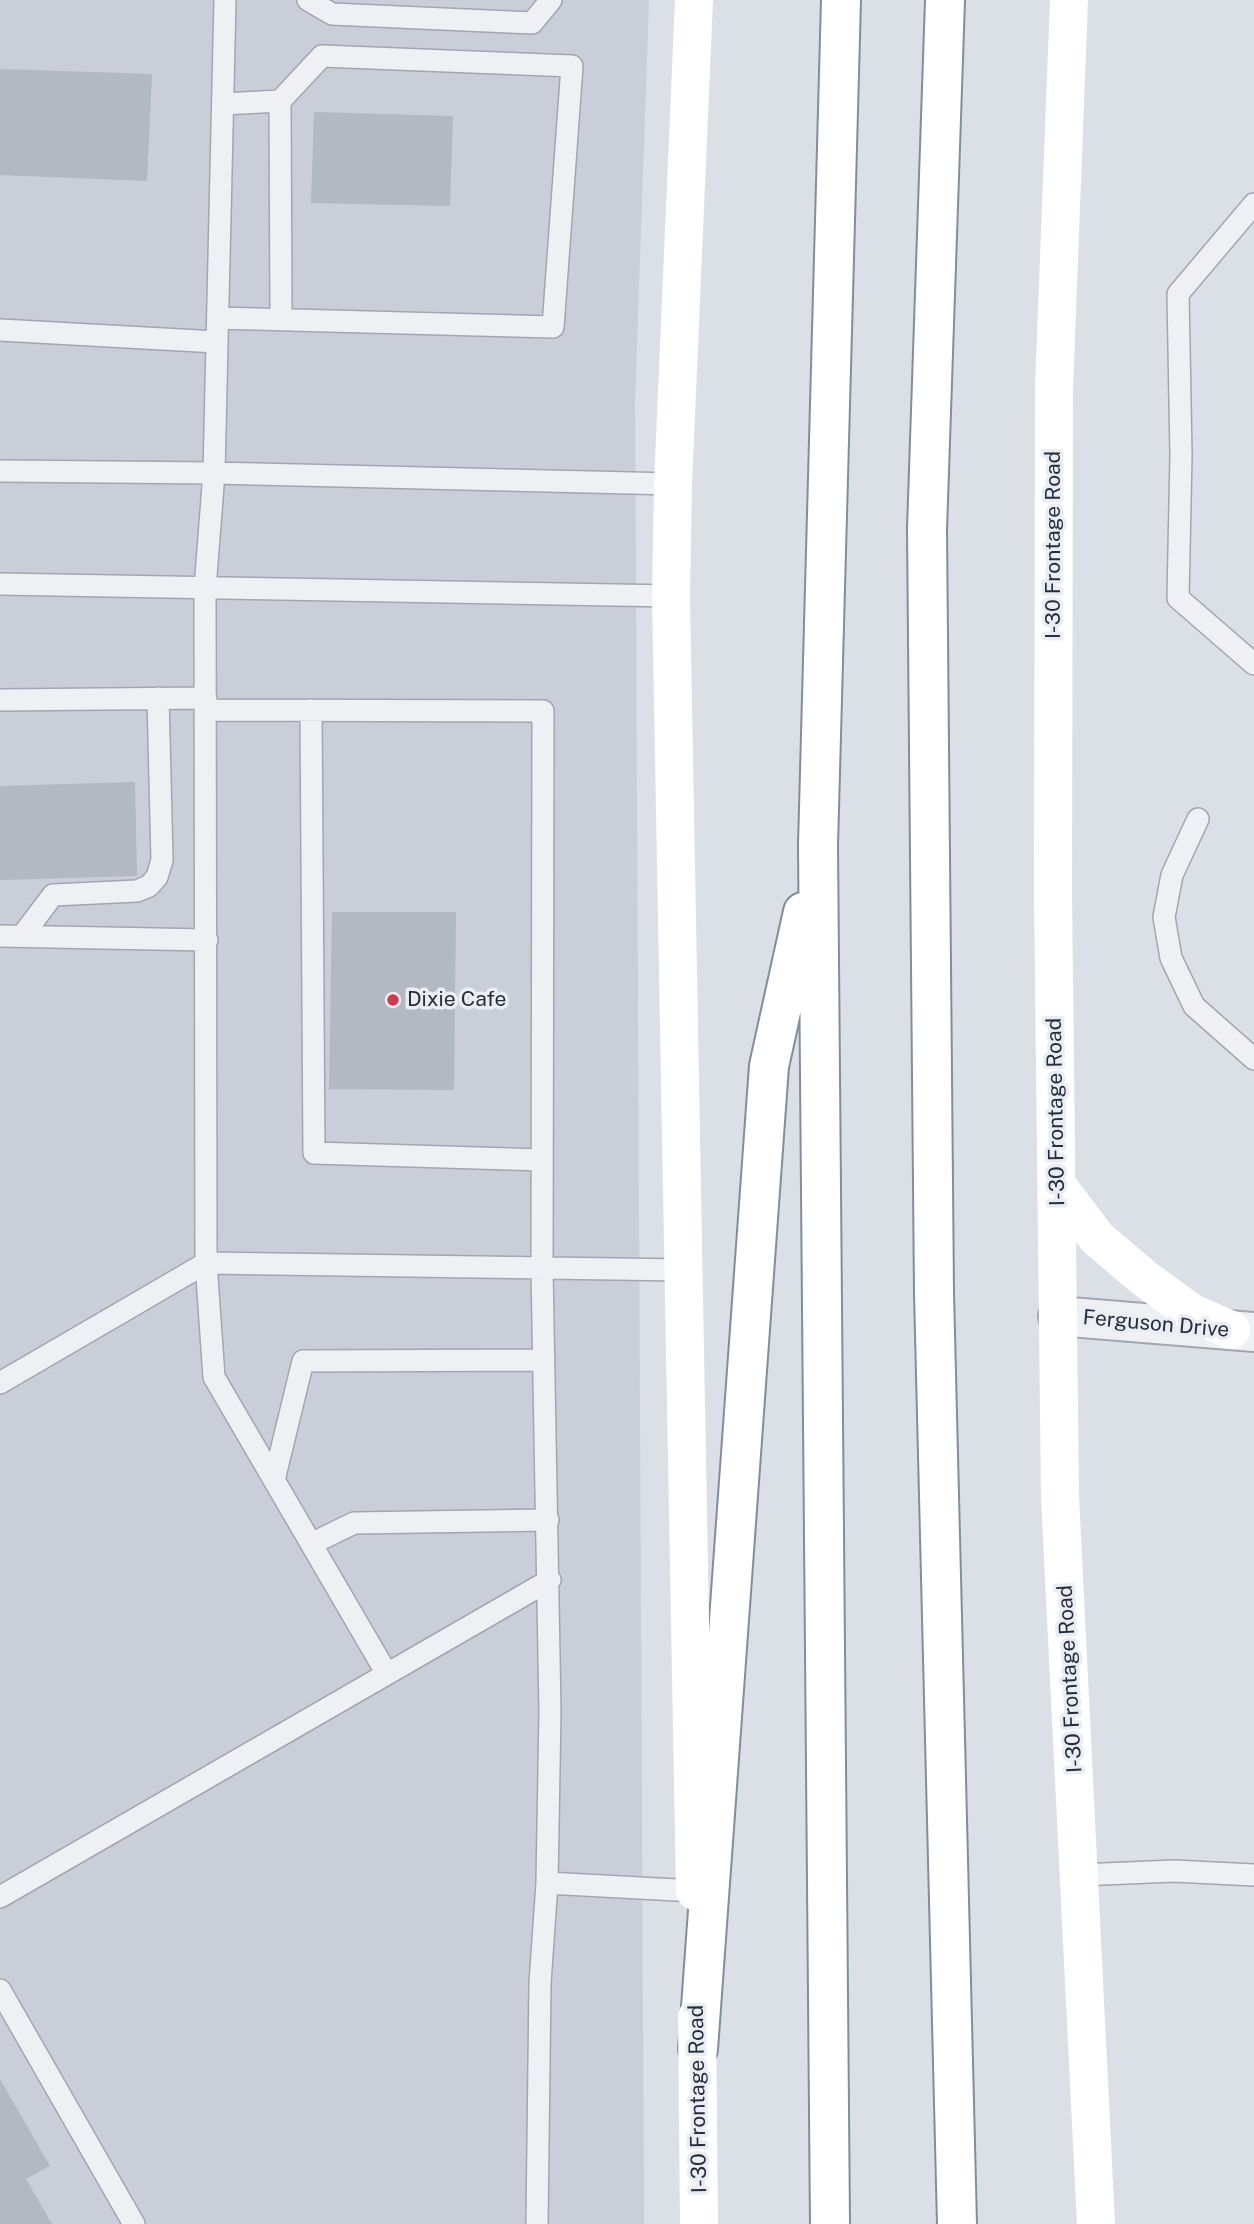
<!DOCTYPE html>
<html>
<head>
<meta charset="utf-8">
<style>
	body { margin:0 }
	canvas { display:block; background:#dbdfe6 }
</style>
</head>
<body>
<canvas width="1254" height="2224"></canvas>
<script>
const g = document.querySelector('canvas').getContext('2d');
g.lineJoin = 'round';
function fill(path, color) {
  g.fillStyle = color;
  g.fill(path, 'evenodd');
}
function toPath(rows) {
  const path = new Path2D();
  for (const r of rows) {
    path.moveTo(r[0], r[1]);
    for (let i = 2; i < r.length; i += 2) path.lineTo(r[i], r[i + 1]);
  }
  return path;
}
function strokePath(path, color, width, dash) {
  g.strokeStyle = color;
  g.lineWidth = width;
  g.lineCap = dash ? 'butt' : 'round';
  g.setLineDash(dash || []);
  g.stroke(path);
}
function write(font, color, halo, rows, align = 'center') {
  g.font = font + ' "Public Sans",sans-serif';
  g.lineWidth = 7;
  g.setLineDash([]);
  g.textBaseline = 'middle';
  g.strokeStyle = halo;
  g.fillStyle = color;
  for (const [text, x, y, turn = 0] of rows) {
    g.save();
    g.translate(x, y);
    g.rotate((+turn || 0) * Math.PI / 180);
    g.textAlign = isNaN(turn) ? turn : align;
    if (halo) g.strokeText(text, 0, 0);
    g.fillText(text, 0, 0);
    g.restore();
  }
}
fill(toPath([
	[0,0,649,0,635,402,644,2224,0,2224]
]), '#c9ced8');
fill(toPath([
	[0,69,152,74,147,181,0,175],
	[314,112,453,116,450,206,311,203],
	[135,782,137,876,0,880,0,786],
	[332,912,456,912,454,1090,329,1089],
	[0,2079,50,2166,26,2179,52,2224,0,2224]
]), '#b2b9c3');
const service = toPath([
	[225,0,214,473,205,588,206,1263,683,1270],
	[308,0,332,14,532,23,551,0],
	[280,101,281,318],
	[1254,204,1178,294,1181,455,1178,598,1254,664],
	[218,318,553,327,572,66,322,56,280,101,223,104],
	[0,330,217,342],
	[0,471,214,473,673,484],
	[0,584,671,596],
	[0,700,206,698],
	[206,710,543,711,542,1269,550,1711,547,1883,540,1983,537,2224],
	[311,710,314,1153,542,1160],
	[1198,819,1172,875,1164,917,1171,958,1194,1006,1254,1059],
	[0,936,207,940],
	[22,936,53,895,137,891,149,886,157,877,162,860,158,698],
	[0,1383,206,1263,214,1377,387,1674],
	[274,1480,303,1361,544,1360],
	[311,1544,354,1523,548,1520],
	[1080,1875,1174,1871,1254,1875],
	[547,1883,695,1891],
	[0,1897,550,1580],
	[0,1990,134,2224]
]);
const tertiary = toPath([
	[1058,1316,1254,1332]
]);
const motorway = toPath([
	[945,0,927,529,934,1293,957,2224],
	[698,2049,769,1066,803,912],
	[830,2224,818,845,841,0]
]);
strokePath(service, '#a1a6b0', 24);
strokePath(tertiary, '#a1a6b0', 42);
strokePath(motorway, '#828d9d', 42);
strokePath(service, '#eef0f4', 21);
strokePath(tertiary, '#eef0f4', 38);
strokePath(toPath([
	[694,0,673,484,671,596,695,1891],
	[1069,0,1054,388,1053,895,1060,1497,1096,2224],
	[1057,1185,1097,1238,1144,1278,1192,1313,1231,1330],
	[697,2017,699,2224]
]), '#fff', 38);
strokePath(motorway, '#fff', 38);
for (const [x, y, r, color] of [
	[393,1000,7,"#d03b53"]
]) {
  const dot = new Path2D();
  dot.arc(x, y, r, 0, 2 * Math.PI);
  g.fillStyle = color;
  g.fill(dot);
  strokePath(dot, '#eaeef4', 2.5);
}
write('21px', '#252e3c', '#eaeef4', [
	["I-30 Frontage Road",1054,545,-90],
	["I-30 Frontage Road",1056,1112,-91],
	["Ferguson Drive",1156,1324,5],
	["I-30 Frontage Road",1070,1679,-93],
	["I-30 Frontage Road",698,2099,-91]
]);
write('21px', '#252e3c', '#eaeef4', [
	["Dixie Cafe",407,1000]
], 'left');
</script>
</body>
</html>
